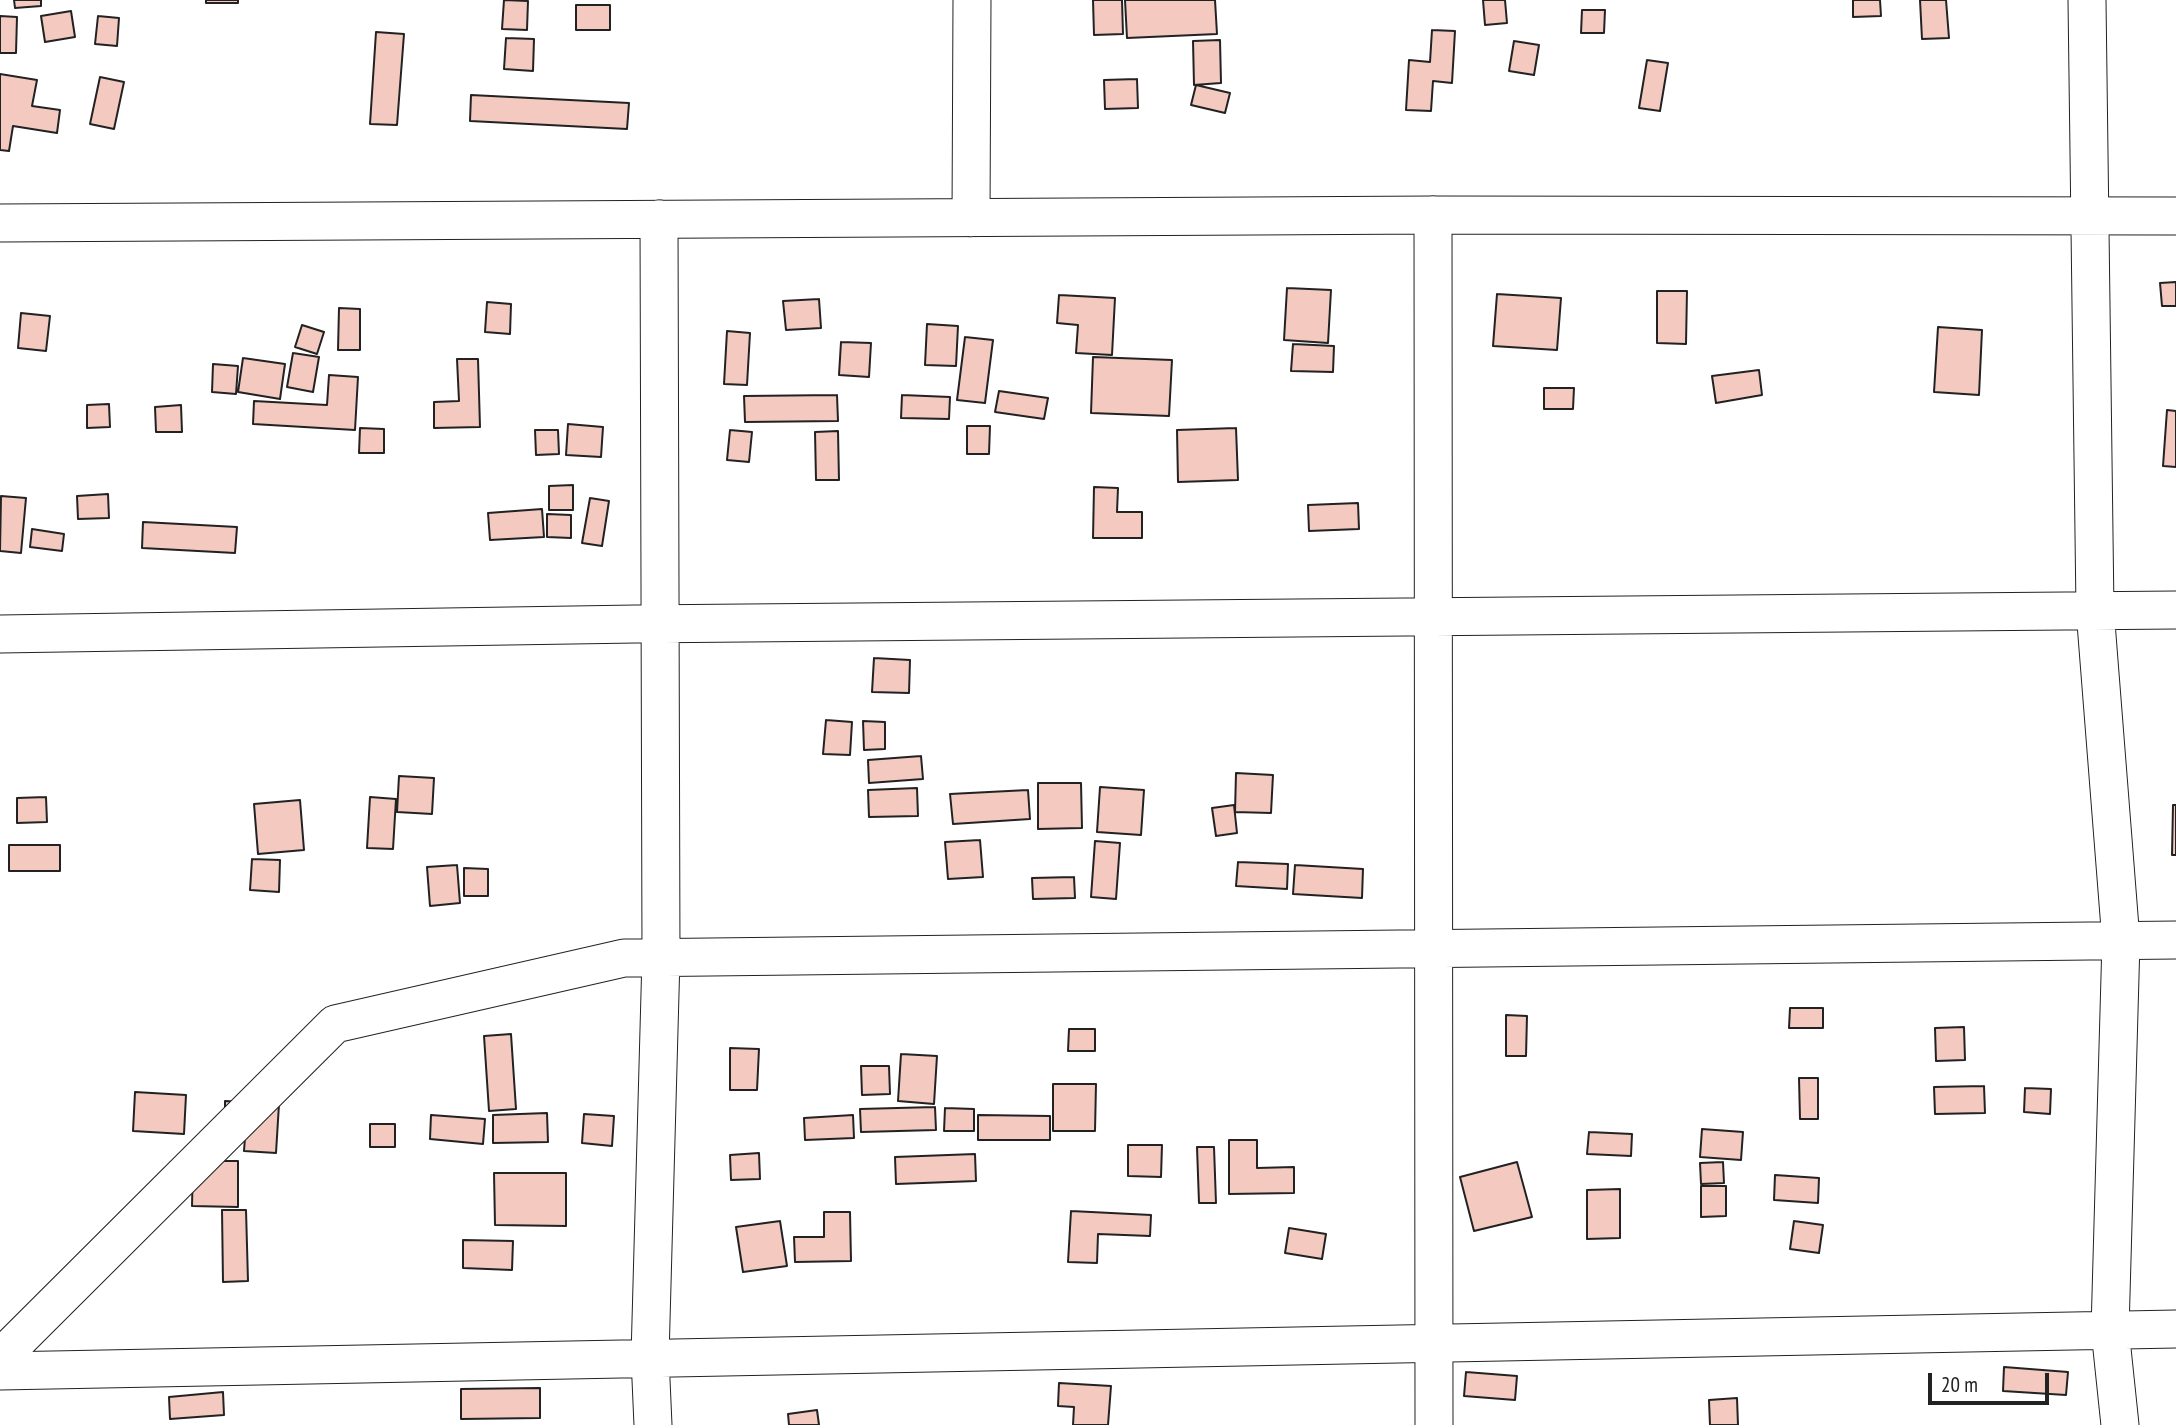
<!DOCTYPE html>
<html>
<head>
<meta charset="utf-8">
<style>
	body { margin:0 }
	#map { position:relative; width:2176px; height:1425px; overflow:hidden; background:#fff; font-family:"PT Sans Narrow",sans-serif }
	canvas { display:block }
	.scale { position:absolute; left:1928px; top:1373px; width:121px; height:32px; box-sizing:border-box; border:4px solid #222; border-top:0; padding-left:9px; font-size:21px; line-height:24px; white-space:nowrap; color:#222; -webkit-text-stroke:5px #fff; paint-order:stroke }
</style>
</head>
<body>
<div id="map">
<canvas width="2176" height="1425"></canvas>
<div class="scale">20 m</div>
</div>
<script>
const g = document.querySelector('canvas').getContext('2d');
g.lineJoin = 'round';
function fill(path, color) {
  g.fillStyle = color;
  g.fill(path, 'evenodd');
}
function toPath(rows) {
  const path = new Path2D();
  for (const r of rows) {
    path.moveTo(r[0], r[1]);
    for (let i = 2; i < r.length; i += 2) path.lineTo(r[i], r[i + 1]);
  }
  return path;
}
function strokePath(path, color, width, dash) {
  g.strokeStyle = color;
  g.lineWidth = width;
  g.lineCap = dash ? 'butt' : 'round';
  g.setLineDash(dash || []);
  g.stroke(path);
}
const building = toPath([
	[14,0,41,0,41,6,15,8,14,0],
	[206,0,238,0,238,3,206,3,206,0],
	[504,0,528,1,527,30,502,29,504,0],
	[1093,0,1122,0,1123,34,1094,35,1093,0],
	[1125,0,1215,0,1217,34,1127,38,1125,0],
	[1483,0,1505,0,1507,23,1485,25,1483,0],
	[1853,0,1880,0,1881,16,1853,17,1853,0],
	[1920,0,1946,0,1949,38,1922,39,1920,0],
	[576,5,610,5,610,30,576,30,576,5],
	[1582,10,1605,10,1604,33,1581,33,1582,10],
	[71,11,75,37,45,42,41,16,71,11],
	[0,16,17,17,16,53,0,53,0,16],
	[98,16,119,18,117,46,95,44,98,16],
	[1432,30,1455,31,1452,83,1433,81,1431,111,1406,110,1409,60,1430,62,1432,30],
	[376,32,404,34,397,125,370,124,376,32],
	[506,38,534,39,533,71,504,69,506,38],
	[1220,40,1221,83,1194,85,1193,41,1220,40],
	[1514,41,1539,45,1534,75,1509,71,1514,41],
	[1647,60,1668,63,1660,111,1639,108,1647,60],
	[0,74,37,80,32,106,60,110,57,133,13,126,9,151,0,150,0,74],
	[100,77,124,82,114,129,90,124,100,77],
	[1137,79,1138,108,1105,109,1104,80,1137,79],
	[1196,85,1230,93,1225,113,1191,105,1196,85],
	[471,95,629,103,627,129,470,121,471,95],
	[2176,282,2176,306,2162,306,2160,283,2176,282],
	[1287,288,1331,290,1328,343,1284,340,1287,288],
	[1657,291,1687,291,1686,344,1657,343,1657,291],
	[1497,294,1561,298,1557,350,1493,346,1497,294],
	[1059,295,1115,298,1112,355,1076,353,1078,325,1057,323,1059,295],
	[819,299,821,328,786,330,783,301,819,299],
	[487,302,511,304,510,334,485,332,487,302],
	[339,308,360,309,360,350,338,350,339,308],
	[21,313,50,316,46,351,18,348,21,313],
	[927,324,958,326,956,366,925,365,927,324],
	[302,325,324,332,317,354,295,347,302,325],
	[1938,327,1982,330,1979,395,1934,392,1938,327],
	[727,331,750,333,747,385,724,384,727,331],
	[965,337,993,340,985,403,957,400,965,337],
	[841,342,871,343,869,377,839,375,841,342],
	[1293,344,1334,346,1333,372,1291,371,1293,344],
	[293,353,319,357,313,392,287,387,293,353],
	[1093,357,1172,360,1169,416,1091,413,1093,357],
	[243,358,285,364,280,399,238,392,243,358],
	[457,359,478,359,480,427,434,428,434,402,459,401,457,359],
	[213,364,238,366,236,394,212,392,213,364],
	[1759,370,1762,395,1716,403,1712,376,1759,370],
	[329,375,358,377,355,430,253,424,254,401,327,405,329,375],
	[1544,388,1574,388,1573,409,1544,409,1544,388],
	[999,391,1048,398,1044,419,995,412,999,391],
	[837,395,838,421,745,422,744,396,837,395],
	[902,395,950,397,949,419,901,418,902,395],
	[109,404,110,427,87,428,87,405,109,404],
	[181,405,182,432,156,432,155,407,181,405],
	[2167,410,2176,411,2176,467,2163,466,2167,410],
	[568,424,603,427,601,457,566,455,568,424],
	[967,426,990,426,989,454,967,454,967,426],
	[360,428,384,429,384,453,359,453,360,428],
	[1236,428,1238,480,1178,482,1177,430,1236,428],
	[535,430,558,430,559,454,536,455,535,430],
	[730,430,752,432,749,462,727,460,730,430],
	[838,431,839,480,816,480,815,432,838,431],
	[573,485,573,510,549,510,549,486,573,485],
	[1094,487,1118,488,1117,512,1142,512,1142,538,1093,538,1094,487],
	[108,494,109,518,78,519,77,496,108,494],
	[1,496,26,498,21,553,0,551,1,496],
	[590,498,609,501,602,546,582,543,590,498],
	[1358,503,1359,529,1309,531,1308,505,1358,503],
	[542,509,544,537,490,540,488,513,542,509],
	[547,514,571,515,571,538,547,537,547,514],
	[143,522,237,527,235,553,142,548,143,522],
	[32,529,64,534,62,551,30,547,32,529],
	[874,658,910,660,909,693,872,692,874,658],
	[826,720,852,722,850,755,823,754,826,720],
	[863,721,885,722,885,749,864,750,863,721],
	[921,756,923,779,869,783,868,760,921,756],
	[1236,773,1273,775,1271,813,1235,812,1236,773],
	[399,776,434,778,432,814,397,812,399,776],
	[1038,783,1081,783,1082,828,1038,829,1038,783],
	[1100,787,1144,790,1141,835,1097,832,1100,787],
	[917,788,918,816,869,817,868,790,917,788],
	[1028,790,1030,819,953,824,950,794,1028,790],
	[46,797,47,822,17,823,17,798,46,797],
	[370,797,396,799,393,849,367,848,370,797],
	[300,800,304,850,258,854,254,804,300,800],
	[1234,805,1237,833,1216,836,1212,808,1234,805],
	[2173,805,2176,805,2176,855,2172,855,2173,805],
	[980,840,983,877,948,879,945,842,980,840],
	[1095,841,1120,843,1116,899,1091,897,1095,841],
	[9,845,60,845,60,871,9,871,9,845],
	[252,859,280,860,279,892,250,890,252,859],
	[1238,862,1288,864,1287,889,1236,886,1238,862],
	[457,865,460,903,430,906,427,867,457,865],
	[1295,865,1363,869,1362,898,1293,894,1295,865],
	[464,868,488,869,488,896,464,896,464,868],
	[1074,877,1075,898,1033,899,1032,878,1074,877],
	[1790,1008,1823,1008,1823,1028,1789,1028,1790,1008],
	[1506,1015,1527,1016,1526,1056,1506,1056,1506,1015],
	[1964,1027,1965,1060,1936,1061,1935,1028,1964,1027],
	[1069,1029,1095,1029,1095,1051,1068,1051,1069,1029],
	[511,1034,516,1109,489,1111,484,1036,511,1034],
	[730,1048,759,1049,757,1090,730,1090,730,1048],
	[901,1054,937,1056,934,1104,898,1101,901,1054],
	[861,1066,889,1066,890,1094,862,1095,861,1066],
	[1799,1078,1818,1078,1818,1119,1800,1119,1799,1078],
	[1053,1084,1096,1084,1095,1131,1053,1131,1053,1084],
	[1984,1086,1985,1113,1935,1114,1934,1087,1984,1086],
	[2025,1088,2051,1089,2050,1114,2024,1112,2025,1088],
	[135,1092,186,1095,184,1134,133,1131,135,1092],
	[225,1101,279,1104,276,1153,244,1151,246,1123,225,1122,225,1101],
	[935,1107,936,1130,861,1132,860,1109,935,1107],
	[945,1108,974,1109,974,1131,944,1131,945,1108],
	[547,1113,548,1142,493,1143,493,1115,547,1113],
	[584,1114,614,1116,612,1146,582,1143,584,1114],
	[431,1115,485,1119,483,1144,430,1139,431,1115],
	[853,1115,854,1138,805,1140,804,1118,853,1115],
	[978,1115,1050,1116,1050,1140,978,1140,978,1115],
	[370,1124,395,1124,395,1147,370,1147,370,1124],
	[1702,1129,1743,1132,1741,1160,1700,1157,1702,1129],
	[1589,1132,1632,1134,1631,1156,1587,1154,1589,1132],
	[1229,1140,1257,1140,1257,1168,1294,1167,1294,1193,1229,1194,1229,1140],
	[1128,1145,1162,1145,1161,1177,1128,1176,1128,1145],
	[1197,1147,1214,1147,1216,1203,1199,1203,1197,1147],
	[759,1153,760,1179,731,1180,730,1155,759,1153],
	[975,1154,976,1181,896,1184,895,1157,975,1154],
	[193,1161,238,1161,238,1207,192,1206,193,1161],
	[1517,1162,1532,1217,1474,1231,1460,1177,1517,1162],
	[1723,1162,1724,1183,1701,1184,1700,1163,1723,1162],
	[494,1173,566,1173,566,1226,495,1225,494,1173],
	[1775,1175,1819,1178,1818,1203,1774,1200,1775,1175],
	[1701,1186,1726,1186,1726,1216,1701,1217,1701,1186],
	[1620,1189,1620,1238,1587,1239,1587,1190,1620,1189],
	[222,1210,246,1210,248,1281,223,1282,222,1210],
	[1071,1211,1151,1215,1150,1236,1098,1234,1097,1263,1068,1262,1071,1211],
	[824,1212,850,1212,851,1261,795,1262,794,1237,824,1237,824,1212],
	[780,1221,787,1266,743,1272,736,1227,780,1221],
	[1794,1221,1823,1225,1819,1253,1790,1249,1794,1221],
	[1289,1228,1326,1234,1322,1259,1285,1253,1289,1228],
	[463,1240,513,1241,512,1270,463,1268,463,1240],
	[2004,1367,2068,1372,2066,1395,2003,1391,2004,1367],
	[1466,1372,1517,1376,1515,1400,1464,1396,1466,1372],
	[1059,1383,1111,1386,1108,1425,1073,1425,1074,1407,1058,1406,1059,1383],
	[540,1388,540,1418,461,1419,461,1389,540,1388],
	[223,1392,224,1415,170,1419,169,1397,223,1392],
	[1737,1398,1738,1425,1710,1425,1709,1400,1737,1398],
	[817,1410,819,1425,789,1425,788,1414,817,1410]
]);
fill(building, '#f3c9c0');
strokePath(building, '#222', 2);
const street = toPath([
	[2087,0,2095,610,2121,941,2110,1330,2120,1425],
	[1433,215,1434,1425],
	[971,218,972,0],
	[0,223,1433,215,2176,216],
	[0,634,636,624,2176,610],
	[0,1358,335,1024,624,958,2176,940],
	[0,1371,2176,1329],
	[653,1425,650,1357,661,957,659,219]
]);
strokePath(street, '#222', 39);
strokePath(street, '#fff', 37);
</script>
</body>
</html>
